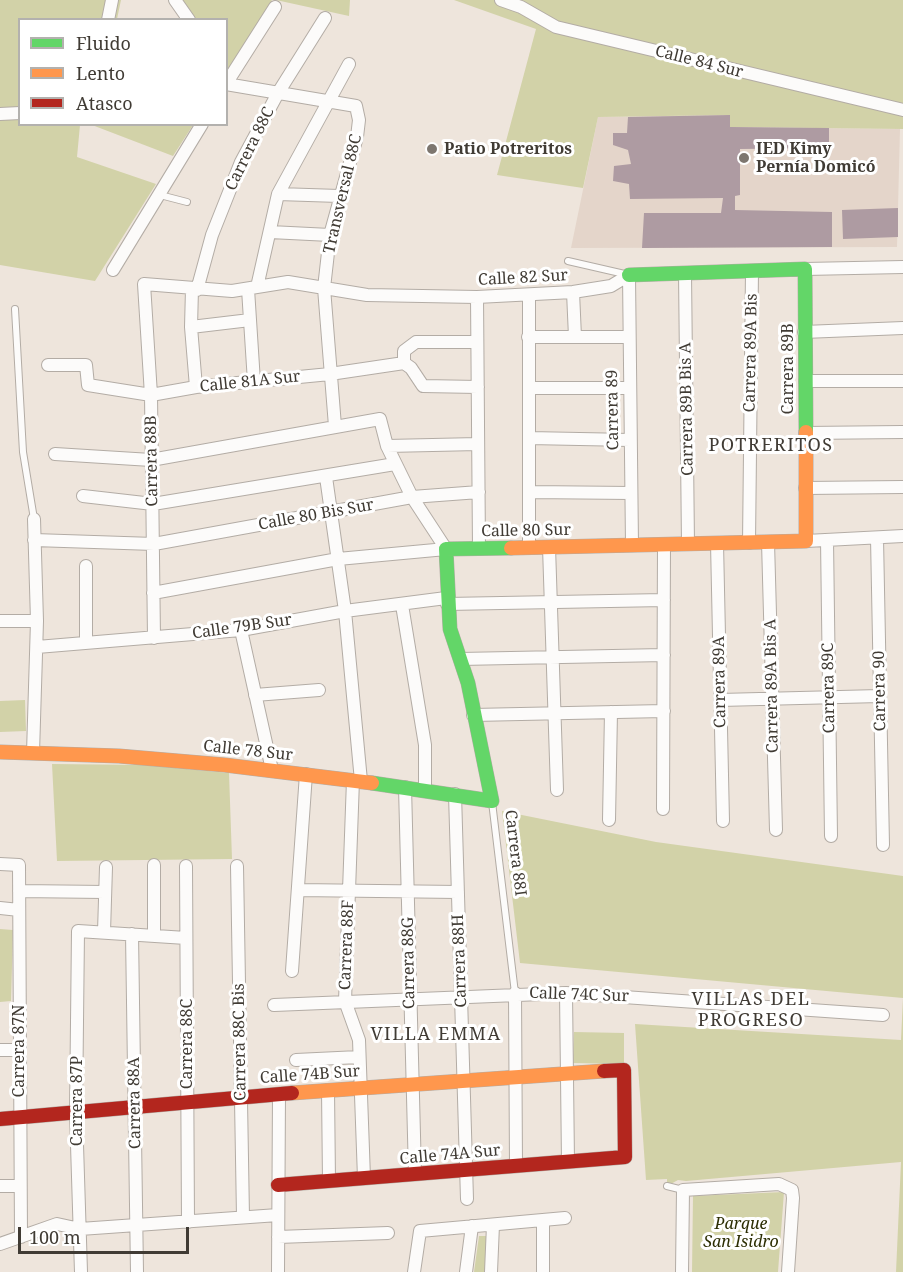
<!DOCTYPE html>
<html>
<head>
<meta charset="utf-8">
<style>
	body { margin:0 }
	#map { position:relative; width:903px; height:1272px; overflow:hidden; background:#eee5dc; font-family:"Noto Serif",serif }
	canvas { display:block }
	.legend { position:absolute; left:18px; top:18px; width:210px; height:108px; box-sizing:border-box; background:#fff; border:2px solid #b3b1ae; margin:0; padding:8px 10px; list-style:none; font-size:18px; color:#403b34 }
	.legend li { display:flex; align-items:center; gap:12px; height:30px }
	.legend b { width:30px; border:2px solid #b3b1ae }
	.scale { position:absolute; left:18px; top:1227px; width:171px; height:27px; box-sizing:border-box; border:3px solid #403b34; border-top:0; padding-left:8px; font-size:18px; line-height:21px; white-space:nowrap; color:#403b34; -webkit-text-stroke:4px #fff; paint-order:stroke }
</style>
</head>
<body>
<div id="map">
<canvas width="903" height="1272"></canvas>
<ul class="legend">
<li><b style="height:8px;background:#63d668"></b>Fluido</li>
<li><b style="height:8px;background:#ff974d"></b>Lento</li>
<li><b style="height:8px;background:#b3261e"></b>Atasco</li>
</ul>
<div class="scale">100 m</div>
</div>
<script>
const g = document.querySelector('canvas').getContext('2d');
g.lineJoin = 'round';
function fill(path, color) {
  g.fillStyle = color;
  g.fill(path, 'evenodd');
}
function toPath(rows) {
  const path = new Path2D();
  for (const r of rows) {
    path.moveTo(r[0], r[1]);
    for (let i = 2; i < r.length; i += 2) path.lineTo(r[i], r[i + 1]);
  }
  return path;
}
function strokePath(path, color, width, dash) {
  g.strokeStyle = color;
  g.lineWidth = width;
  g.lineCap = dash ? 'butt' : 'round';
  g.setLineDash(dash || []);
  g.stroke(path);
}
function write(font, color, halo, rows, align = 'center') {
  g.font = font + ' "Noto Serif",serif';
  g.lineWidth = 6;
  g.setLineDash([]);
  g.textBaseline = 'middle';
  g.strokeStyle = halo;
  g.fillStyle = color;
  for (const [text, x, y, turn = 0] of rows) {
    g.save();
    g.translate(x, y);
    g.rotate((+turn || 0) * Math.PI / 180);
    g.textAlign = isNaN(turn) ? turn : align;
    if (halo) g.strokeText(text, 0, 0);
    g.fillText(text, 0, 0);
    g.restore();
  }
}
fill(toPath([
	[730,115,730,127,900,129,897,247,571,248,598,117]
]), '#e4d5ca');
fill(toPath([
	[0,0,121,0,117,19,20,20,20,124,80,125,77,157,156,184,95,281,0,265],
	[180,0,272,0,227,72,226,20,194,19],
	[276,0,350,0,349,16],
	[454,0,903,0,903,129,730,127,730,115,598,117,583,188,497,175,536,29],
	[92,125,193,125,173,156],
	[25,700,26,731,0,732,0,701],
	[52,764,144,765,229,773,232,859,57,861],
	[502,811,656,842,903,876,903,1272,896,1272,901,1162,686,1181,678,1180,667,1186,667,1179,646,1180,635,1024,901,1040,903,998,520,963],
	[0,929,13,930,11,1001,0,1002],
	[574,1032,624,1033,624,1064,573,1063],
	[784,1192,778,1272,692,1272,693,1196],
	[479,1236,489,1236,487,1272,474,1272]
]), '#d2d2a8');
fill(toPath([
	[730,115,730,127,829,128,829,148,740,149,740,195,735,196,735,210,832,212,832,247,642,248,644,213,721,213,723,198,630,199,629,184,613,181,614,166,631,164,628,150,613,145,613,133,627,133,628,117],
	[898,208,898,237,843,239,842,210]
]), '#ae9ba2');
const lane = toPath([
	[160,195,187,202],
	[568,261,629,275],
	[15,309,23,452,34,519],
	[492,802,515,993],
	[667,1186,683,1190]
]);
const street = toPath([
	[175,0,189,20],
	[501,0,521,7,556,27,903,110],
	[108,20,112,0],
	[226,84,356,106,359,120,357,137,330,235,324,288,335,426],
	[226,84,275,7],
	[0,114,20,113],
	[278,194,339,196],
	[270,232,330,235],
	[805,269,903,267],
	[113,270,202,124],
	[685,273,688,544],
	[629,275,632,545],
	[257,287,278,194,349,64],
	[192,289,191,327,196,387],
	[248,289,254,382],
	[197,290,212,235,241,162,278,93,325,18],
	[573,292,575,337],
	[529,295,529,547],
	[477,297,479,549],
	[191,327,250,320],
	[804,332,903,328],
	[528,337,628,337],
	[404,363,404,351,416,342,477,342],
	[48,365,86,365,88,385,151,395,196,387,330,374,404,363,411,368,423,386,478,387],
	[805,381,903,381],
	[529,388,629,388],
	[805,433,903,432],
	[529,438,630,440],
	[387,446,478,444],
	[55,454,151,460,380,419,387,446,412,497,446,549,338,559,153,593],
	[326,477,345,611,361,781],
	[805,488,903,487],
	[529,492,631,493],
	[83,496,153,504,395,464],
	[877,538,883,845],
	[34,540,154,544,412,497,479,492],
	[827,540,831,836],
	[806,541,903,536],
	[768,542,776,830],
	[717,543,723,821],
	[749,543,752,271],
	[549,547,557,790],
	[86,566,86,643],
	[447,604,664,600],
	[402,605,425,745,425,790],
	[0,621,37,621],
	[241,630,272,770],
	[154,638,151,395,144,284,232,291,288,282,367,295,477,297,573,292,611,286,629,275],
	[37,647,241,630,345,611,446,598],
	[460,659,664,655],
	[255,695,319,690],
	[720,700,880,696],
	[473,715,664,711],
	[33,753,37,621,34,519],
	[353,780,345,1001,359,1040,364,1178],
	[405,787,415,1174],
	[455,794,467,1199],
	[663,809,664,544],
	[609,820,611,712],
	[0,864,19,865,21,1237],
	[186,866,188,1222],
	[237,866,243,1217],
	[298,890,458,892],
	[19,891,105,892],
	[0,908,19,910],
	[104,932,106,867],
	[132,934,137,1272],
	[154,936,154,865],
	[292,971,306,774],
	[515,993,516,1166],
	[566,993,568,1162],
	[274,1005,566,993,883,1015],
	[0,1050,19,1050],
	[296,1060,359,1057],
	[328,1090,329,1181],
	[0,1186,20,1186],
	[278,1237,388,1233],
	[0,1244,57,1224,80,1229,278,1215],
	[81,1272,76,1113,78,931,186,938],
	[278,1272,279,1094],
	[414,1272,420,1231,565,1218],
	[466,1272,472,1226],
	[491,1272,493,1225],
	[543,1272,543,1220],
	[682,1272,683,1190,779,1184,792,1190,793,1198,788,1272]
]);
const fast = toPath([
	[629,275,805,269,806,432],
	[372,783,492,801,468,683,450,629,446,549,511,548]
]);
const slow = toPath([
	[511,548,806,541,806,432],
	[0,752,119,756,225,765,372,783],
	[292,1093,604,1071]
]);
const jam = toPath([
	[0,1119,292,1093],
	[278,1185,625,1157,624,1070,604,1071]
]);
strokePath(lane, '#b3aca5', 8);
strokePath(street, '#b3aca5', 14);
strokePath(fast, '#b3aca5', 15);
strokePath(slow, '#b3aca5', 15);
strokePath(jam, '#b3aca5', 15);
strokePath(lane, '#fcfbfa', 6);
strokePath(street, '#fcfbfa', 12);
strokePath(fast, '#63d668', 14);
strokePath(slow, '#ff974d', 14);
strokePath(jam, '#b3261e', 14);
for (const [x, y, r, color] of [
	[432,149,6,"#7d766f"],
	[744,158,6,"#7d766f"]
]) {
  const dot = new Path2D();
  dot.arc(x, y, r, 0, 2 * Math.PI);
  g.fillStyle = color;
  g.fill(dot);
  strokePath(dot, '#fff', 2);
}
write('16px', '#403b34', '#fff', [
	["Calle 84 Sur",699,62,14],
	["Carrera 88C",250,149,-64],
	["Transversal 88C",343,194,-77],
	["Calle 82 Sur",523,278,-3],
	["Carrera 89A Bis",751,353,-89],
	["Carrera 89B",788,369,-90],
	["Calle 81A Sur",250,382,-6],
	["Carrera 89B Bis A",687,409,-91],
	["Carrera 89",613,410,-91],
	["Carrera 88B",152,461,-91],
	["Calle 80 Bis Sur",316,515,-10],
	["Calle 80 Sur",526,531,-1],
	["Calle 79B Sur",242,627,-8],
	["Carrera 89A",720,682,-91],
	["Carrera 89A Bis A",772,686,-91],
	["Carrera 89C",829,688,-91],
	["Carrera 90",880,691,-91],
	["Calle 78 Sur",248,751,6],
	["Carrera 88I",515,853,83],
	["Carrera 88F",347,945,-88],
	["Carrera 88H",460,961,-92],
	["Carrera 88G",409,963,-91],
	["Calle 74C Sur",579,995,2],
	["Carrera 88C Bis",240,1042,-91],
	["Carrera 88C",187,1044,-90],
	["Carrera 87N",19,1051,-90],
	["Calle 74B Sur",310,1075,-4],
	["Carrera 87P",77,1101,-90],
	["Carrera 88A",135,1103,-91],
	["Calle 74A Sur",450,1155,-5]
]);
write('bold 16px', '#403b34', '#fff', [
	["Patio Potreritos",444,149],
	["IED Kimy",756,149],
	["Pernía Domicó",756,167]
], 'left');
write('italic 16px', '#2c2e03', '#fff', [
	["Parque",741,1224],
	["San Isidro",741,1242]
]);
g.letterSpacing = '1.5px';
write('18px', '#403b34', '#fff', [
	["POTRERITOS",771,446],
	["VILLAS DEL",751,1000],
	["PROGRESO",751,1021],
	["VILLA EMMA",436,1035]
]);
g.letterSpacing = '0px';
</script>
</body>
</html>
